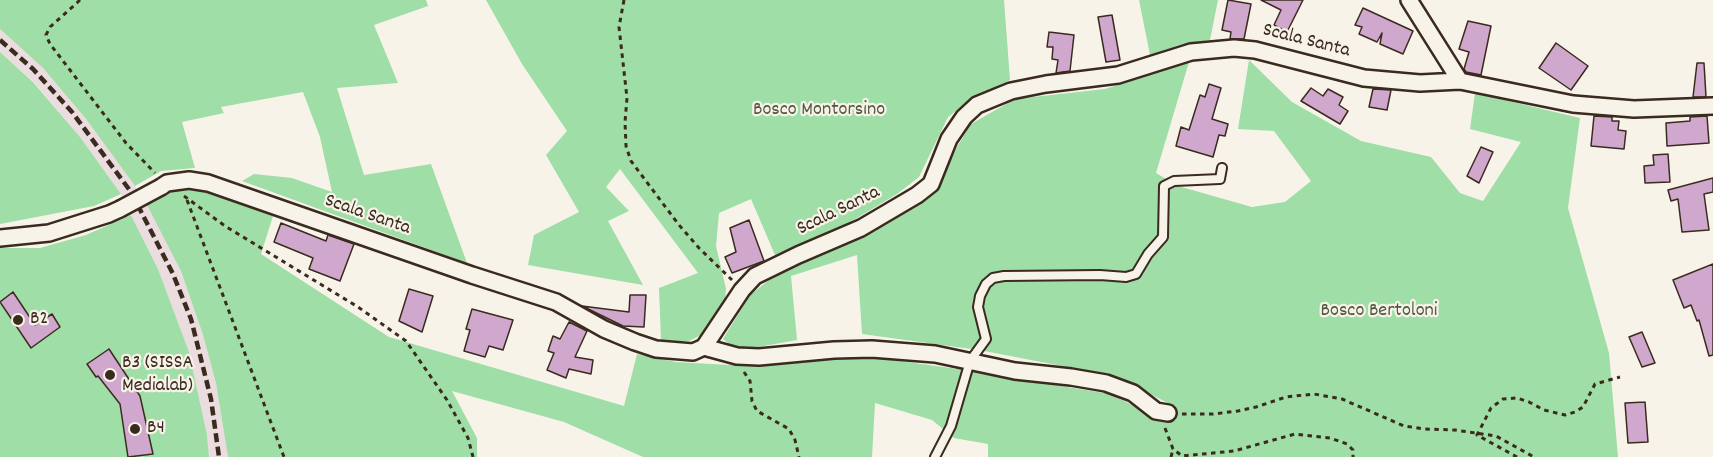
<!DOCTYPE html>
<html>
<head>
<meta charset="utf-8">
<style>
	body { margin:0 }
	canvas { display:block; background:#f7f3e8 }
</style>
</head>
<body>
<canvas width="1713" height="457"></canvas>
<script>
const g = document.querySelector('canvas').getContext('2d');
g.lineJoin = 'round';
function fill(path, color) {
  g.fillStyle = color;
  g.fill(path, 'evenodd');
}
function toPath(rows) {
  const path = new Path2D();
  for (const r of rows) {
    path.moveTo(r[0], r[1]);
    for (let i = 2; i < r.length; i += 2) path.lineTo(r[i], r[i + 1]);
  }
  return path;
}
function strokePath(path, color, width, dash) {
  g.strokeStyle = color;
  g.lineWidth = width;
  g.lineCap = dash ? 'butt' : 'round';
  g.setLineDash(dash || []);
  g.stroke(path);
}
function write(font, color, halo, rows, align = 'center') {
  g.font = font + ' Dekko,sans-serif';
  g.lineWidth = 4.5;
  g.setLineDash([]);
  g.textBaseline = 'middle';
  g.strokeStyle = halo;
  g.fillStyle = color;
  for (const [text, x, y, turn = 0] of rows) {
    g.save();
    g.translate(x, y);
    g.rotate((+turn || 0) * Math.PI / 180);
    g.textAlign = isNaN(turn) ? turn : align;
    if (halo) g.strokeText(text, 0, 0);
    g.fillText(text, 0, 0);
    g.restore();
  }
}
fill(toPath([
	[0,29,43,68,86,119,135,186,164,234,181,271,203,335,216,382,228,457,209,457,207,435,189,352,158,269,121,194,80,137,34,82,0,52]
]), '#ebdce0');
fill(toPath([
	[0,0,426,0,428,6,374,25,398,83,337,88,364,175,431,164,467,263,242,181,254,174,292,178,332,192,320,137,303,92,221,107,224,113,182,122,195,168,161,171,135,186,86,119,43,68,0,29],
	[486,0,1004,0,1010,80,972,98,948,117,919,177,897,194,847,224,775,255,751,199,719,213,716,246,726,289,725,301,705,333,689,341,661,341,659,288,698,273,620,169,606,187,629,211,608,221,643,285,528,265,534,235,579,212,546,155,567,131,522,64],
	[1139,0,1218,0,1210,40,1179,45,1150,55],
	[0,52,33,82,80,137,121,194,94,206,0,224],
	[1249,60,1292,102,1361,141,1431,157,1460,193,1483,201,1521,142,1470,129,1475,93,1580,118,1568,208,1609,353,1618,457,988,457,988,444,954,438,932,420,875,403,872,457,643,457,564,422,452,391,477,438,477,457,228,457,216,383,203,335,181,271,147,205,165,194,191,187,217,193,273,216,261,254,389,337,624,406,637,354,676,362,747,366,870,357,958,369,1110,394,1160,419,1175,420,1172,405,1114,376,979,350,862,334,857,255,791,276,797,340,758,347,733,347,723,339,750,295,779,272,857,239,935,192,957,147,971,124,1015,99,1105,89,1189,62,1156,173,1178,186,1252,207,1285,202,1311,181,1274,131,1238,129],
	[131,215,158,269,189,352,207,435,209,457,0,457,0,248,40,248,86,235]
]), '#9fdea6');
const building = toPath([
	[1228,0,1251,4,1244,39,1230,39,1231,32,1222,30,1228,0],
	[1261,0,1303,0,1287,32,1274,25,1281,10,1261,0],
	[1363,8,1413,31,1403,54,1380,44,1382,33,1377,42,1359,34,1362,27,1355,25,1363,8],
	[1112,15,1120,60,1106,62,1098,17,1112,15],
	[1468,21,1491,26,1481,75,1466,72,1464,69,1469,52,1459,49,1468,21],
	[1049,32,1074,35,1070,71,1056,73,1058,60,1052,59,1053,47,1047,47,1049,32],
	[1556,43,1588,66,1571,90,1539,68,1556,43],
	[1697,63,1704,63,1706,97,1693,97,1697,63],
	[1209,84,1221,88,1212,119,1228,124,1225,136,1219,135,1213,157,1176,146,1181,127,1189,130,1200,95,1205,97,1209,84],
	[1311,88,1323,96,1328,89,1343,97,1339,105,1348,111,1340,124,1301,101,1311,88],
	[1373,89,1391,90,1387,110,1369,107,1373,89],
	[1594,116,1612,117,1612,121,1619,121,1618,130,1626,131,1624,149,1591,146,1594,116],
	[1707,116,1709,143,1667,146,1666,123,1690,121,1690,117,1707,116],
	[1481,147,1493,152,1479,183,1467,176,1481,147],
	[1668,154,1670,182,1645,183,1644,166,1654,165,1653,155,1668,154],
	[1713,178,1713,192,1704,194,1709,230,1682,232,1678,199,1671,201,1668,190,1713,178],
	[749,220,764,261,732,273,725,257,736,252,730,228,749,220],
	[281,223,326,241,328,235,354,244,340,281,309,269,313,258,274,242,281,223],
	[1713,264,1713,355,1709,356,1699,320,1697,321,1691,305,1684,308,1673,280,1713,264],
	[409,289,433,296,422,332,399,321,409,289],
	[13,292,35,325,52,314,60,327,31,348,0,302,13,292],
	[630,295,646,295,644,327,623,326,582,306,629,312,630,295],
	[472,309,513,320,503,350,489,346,485,357,464,351,470,330,466,329,472,309],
	[569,322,587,331,575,357,593,360,591,374,569,369,566,378,547,370,554,353,548,351,553,336,560,339,569,322],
	[1642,332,1655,363,1642,367,1629,337,1642,332],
	[109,349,140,396,153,454,128,457,120,404,98,376,96,377,87,364,109,349],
	[1645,402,1648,442,1628,443,1625,403,1645,402]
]);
fill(building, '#d0a8ce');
strokePath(building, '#3b2a1e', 1.5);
const service = toPath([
	[935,457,951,426,970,361,986,339,978,307,980,296,986,284,993,278,1004,276,1100,275,1126,277,1136,274,1148,254,1163,237,1164,186,1174,181,1220,179,1222,168]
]);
const minor = toPath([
	[1409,0,1460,81],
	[161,187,167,183,189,180,208,183,472,275,556,302,604,329,635,342,656,349,693,352,704,347,742,290,755,276,798,255,861,228,917,195,931,184,949,139,964,117,977,105,1011,91,1046,84,1118,75,1191,52,1234,48,1255,50,1364,78,1420,83,1460,81,1573,104,1634,109,1713,106],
	[0,238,49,233,109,214,120,209],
	[704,347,737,356,759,357,834,350,872,349,935,354,1015,371,1071,377,1106,383,1133,393,1156,411,1168,413]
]);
strokePath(service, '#3b2a1e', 12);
strokePath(minor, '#3b2a1e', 20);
strokePath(toPath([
	[80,0,50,27,46,35,50,44,126,143,155,173],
	[624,0,619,27,627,98,625,122,626,146,631,161,679,225,699,248,732,280],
	[184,196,225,226,358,307,406,341,447,400,468,438,473,457],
	[187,200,284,457],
	[744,372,750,381,752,401,757,411,789,429,795,440,799,457],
	[1182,414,1213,414,1238,411,1256,407,1286,397,1314,394,1342,399,1404,426,1425,429,1455,430,1496,436,1534,457],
	[1165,428,1173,449,1182,456,1234,451,1295,434,1330,438,1347,444,1353,450,1353,457],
	[1171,457,1173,449],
	[1517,457,1477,435,1491,408,1503,399,1517,398,1529,402,1544,410,1565,415,1575,412,1583,407,1595,384,1620,377]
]), '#3b2a1e', 3, [4.5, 4.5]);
strokePath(service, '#f7f3e8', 8);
strokePath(minor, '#f7f3e8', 15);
strokePath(toPath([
	[0,40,33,69,72,112,131,192,173,274,191,319,211,399,219,457]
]), '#3b2a1e', 4.5, [9, 4.5]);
const minorBridge = toPath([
	[120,209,161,187]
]);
strokePath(minorBridge, '#3b2a1e', 20, []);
strokePath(minorBridge, '#f7f3e8', 15);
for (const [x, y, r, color] of [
	[18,320,6,"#3b2a1e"],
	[110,375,6,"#3b2a1e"],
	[135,429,6,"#3b2a1e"]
]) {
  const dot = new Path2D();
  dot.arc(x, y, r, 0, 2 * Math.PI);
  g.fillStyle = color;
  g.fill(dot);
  strokePath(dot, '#f7f3e8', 2);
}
write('20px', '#3b2a1e', '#f7f3e8', [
	["Scala Santa",1306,42,14],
	["Scala Santa",839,212,-26],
	["Scala Santa",367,216,19]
]);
write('20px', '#545740', '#f7f3e8', [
	["Bosco Montorsino",819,111],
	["Bosco Bertoloni",1379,312]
]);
write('20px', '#3b2a1e', '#f7f3e8', [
	["B2",30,320],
	["B3 (SISSA",122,364],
	["Medialab)",122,387],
	["B4",147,429]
], 'left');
</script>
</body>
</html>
